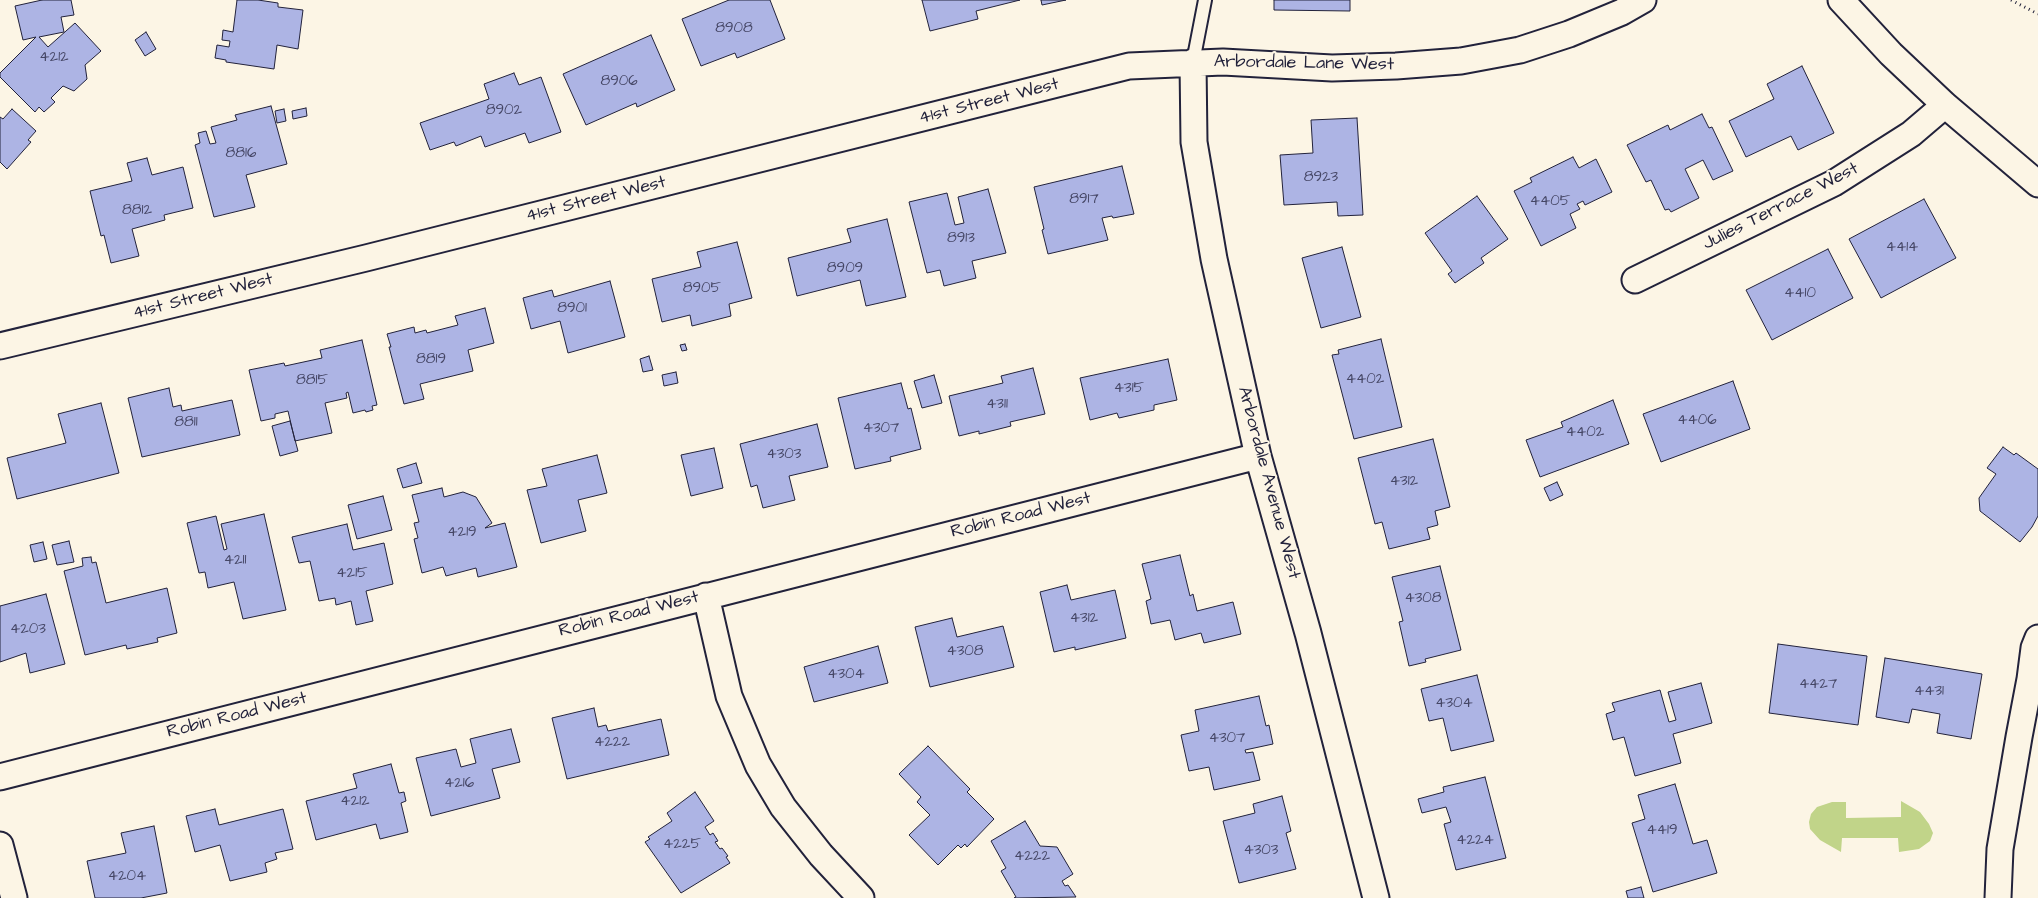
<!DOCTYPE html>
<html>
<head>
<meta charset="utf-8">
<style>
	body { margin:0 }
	canvas { display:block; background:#fcf5e5 }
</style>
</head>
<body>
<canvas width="2038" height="898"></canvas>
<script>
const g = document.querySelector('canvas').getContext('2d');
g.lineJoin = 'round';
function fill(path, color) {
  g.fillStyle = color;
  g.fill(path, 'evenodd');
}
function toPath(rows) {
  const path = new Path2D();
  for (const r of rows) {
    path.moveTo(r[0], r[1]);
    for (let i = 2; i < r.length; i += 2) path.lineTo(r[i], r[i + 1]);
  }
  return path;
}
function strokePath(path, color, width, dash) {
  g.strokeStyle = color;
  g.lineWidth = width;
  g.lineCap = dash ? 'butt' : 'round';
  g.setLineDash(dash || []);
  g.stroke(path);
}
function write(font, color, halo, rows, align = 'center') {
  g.font = font + ' "Architects Daughter",sans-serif';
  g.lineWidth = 4;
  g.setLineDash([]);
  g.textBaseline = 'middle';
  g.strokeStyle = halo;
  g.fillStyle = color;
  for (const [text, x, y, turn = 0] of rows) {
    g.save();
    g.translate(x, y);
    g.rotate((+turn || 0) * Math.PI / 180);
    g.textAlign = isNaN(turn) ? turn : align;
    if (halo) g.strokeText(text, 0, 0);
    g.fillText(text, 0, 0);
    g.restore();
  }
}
fill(toPath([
	[1901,801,1920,812,1929,824,1933,833,1930,841,1919,849,1899,852,1898,838,1842,838,1841,852,1820,840,1810,829,1809,822,1811,814,1817,807,1832,802,1846,802,1846,818,1901,817]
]), '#c1d489');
const building = toPath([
	[42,0,71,0,74,15,61,17,64,32,39,37,48,47,75,23,101,51,85,65,87,79,74,91,63,86,51,98,55,102,44,112,39,107,35,112,0,77,0,73,36,37,23,40,15,6,42,0],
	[237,0,258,0,278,3,278,7,303,10,298,49,277,45,274,69,226,62,226,60,215,58,217,45,229,47,230,41,222,40,223,30,233,32,237,0],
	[729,0,770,0,785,39,737,58,735,53,701,66,682,19,729,0],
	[922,0,1020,0,976,11,978,19,930,31,922,0],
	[1041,0,1066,0,1042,5,1041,0],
	[1274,0,1350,0,1350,11,1274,10,1274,0],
	[146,32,156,49,145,56,135,40,146,32],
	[651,35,675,90,637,107,636,103,586,125,563,74,651,35],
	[1802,66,1834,133,1798,150,1791,136,1746,157,1729,121,1774,99,1767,84,1802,66],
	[514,73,519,85,541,77,561,132,529,143,525,133,485,147,481,136,456,146,454,142,430,150,420,123,489,99,484,84,514,73],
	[271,106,287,164,246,175,255,207,214,217,195,145,200,143,198,133,206,131,210,144,216,143,211,127,237,120,235,115,271,106],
	[306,108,307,116,293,119,292,111,306,108],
	[12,109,36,131,28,140,31,142,7,169,0,162,0,117,3,119,12,109],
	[284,109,286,121,277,123,275,111,284,109],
	[1702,114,1709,128,1712,127,1733,171,1713,180,1703,160,1685,169,1699,198,1671,212,1669,209,1665,210,1651,180,1646,182,1627,145,1668,125,1670,130,1702,114],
	[1357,118,1363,215,1338,216,1337,202,1284,205,1280,155,1313,153,1311,120,1357,118],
	[1573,157,1579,168,1596,159,1612,192,1585,205,1583,201,1577,204,1580,209,1570,214,1576,228,1541,246,1514,191,1532,182,1530,178,1573,157],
	[147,158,152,175,183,167,193,208,164,215,165,220,132,229,139,256,111,263,104,235,101,236,90,191,132,181,127,163,147,158],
	[1122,166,1134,214,1113,218,1112,216,1102,218,1108,240,1048,254,1042,230,1044,229,1034,187,1122,166],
	[988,189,1006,253,972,261,976,278,944,286,940,270,927,273,909,202,947,193,955,225,964,223,958,197,988,189],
	[1477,196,1508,239,1481,258,1484,263,1455,283,1448,274,1452,271,1425,233,1477,196],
	[1924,199,1956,258,1881,298,1849,239,1924,199],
	[887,219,906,297,866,306,860,280,797,296,788,258,851,242,847,229,887,219],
	[737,242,752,298,729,304,731,316,692,326,690,315,662,322,652,279,701,267,697,252,737,242],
	[1342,247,1361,317,1321,328,1302,258,1342,247],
	[1828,249,1853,298,1772,340,1746,290,1828,249],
	[610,281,625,337,568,353,560,321,531,329,523,298,552,290,554,297,610,281],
	[485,308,494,343,468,350,473,371,420,384,424,399,404,404,389,347,391,347,387,334,414,327,415,333,426,330,427,333,458,325,455,316,485,308],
	[1381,339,1402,427,1354,439,1332,355,1339,354,1338,350,1381,339],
	[362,340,377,405,372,406,373,410,366,412,365,410,353,413,348,392,346,393,347,398,325,403,332,433,295,441,288,411,275,414,275,418,261,421,249,370,284,363,285,366,322,358,320,350,362,340],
	[685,344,687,350,682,351,680,345,685,344],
	[649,356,653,370,643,372,640,359,649,356],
	[1168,359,1177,400,1154,405,1154,410,1119,418,1117,413,1090,420,1080,378,1168,359],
	[1033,368,1045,414,1010,422,1011,426,979,434,979,431,959,436,949,396,1003,383,1001,376,1033,368],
	[676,372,678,383,664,386,662,375,676,372],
	[934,375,942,403,922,408,914,381,934,375],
	[1733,381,1750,429,1661,462,1643,414,1733,381],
	[901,383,908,409,911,408,921,449,890,457,891,461,855,469,838,398,901,383],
	[169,388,173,407,181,405,182,411,232,400,240,435,142,457,128,398,169,388],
	[1613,400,1629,444,1540,477,1526,440,1563,427,1561,422,1613,400],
	[101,403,119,473,17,499,7,458,66,443,58,414,101,403],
	[290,421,298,451,280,456,272,426,290,421],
	[817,424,828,467,789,476,795,500,763,508,757,485,751,487,740,444,817,424],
	[1433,439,1450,507,1435,511,1438,525,1427,528,1430,539,1389,549,1382,522,1375,524,1358,458,1433,439],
	[2003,447,2014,455,2016,453,2038,469,2038,516,2032,527,2020,542,1980,511,1979,498,1996,474,1987,468,2003,447],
	[714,448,723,488,691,496,681,455,714,448],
	[597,455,607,493,578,500,586,531,541,543,527,490,547,486,542,469,597,455],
	[416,463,422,483,403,488,397,469,416,463],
	[1557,482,1563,495,1550,501,1544,488,1557,482],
	[442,488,444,497,463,492,476,497,492,523,485,528,505,523,517,567,478,577,476,568,446,576,443,567,422,573,414,539,418,538,414,523,419,522,412,495,442,488],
	[383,496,392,530,357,539,348,505,383,496],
	[264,514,286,610,243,619,234,582,208,588,205,572,199,573,187,523,216,516,224,550,227,549,221,524,264,514],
	[347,524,353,550,384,543,393,584,366,591,373,621,356,625,351,601,336,605,335,598,319,601,310,561,299,563,292,537,347,524],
	[69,541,74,562,57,565,52,545,69,541],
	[43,542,47,559,34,562,30,545,43,542],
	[1180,555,1190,596,1193,594,1197,611,1233,602,1241,634,1204,643,1201,633,1175,640,1170,620,1151,624,1146,601,1151,599,1142,564,1180,555],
	[91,557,92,563,96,562,106,603,167,588,177,633,157,638,158,642,127,649,126,645,85,655,64,571,83,566,82,558,91,557],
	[1440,566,1461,650,1425,659,1426,662,1409,666,1399,622,1403,621,1392,577,1440,566],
	[1067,585,1071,600,1115,590,1126,638,1075,650,1075,647,1054,652,1040,592,1067,585],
	[46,594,65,664,30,673,26,653,0,662,0,606,46,594],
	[952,618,957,637,1003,626,1014,667,930,687,915,627,952,618],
	[1778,644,1867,656,1858,725,1769,713,1778,644],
	[878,646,888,683,814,702,804,667,878,646],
	[1885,658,1982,674,1971,739,1937,733,1940,714,1912,709,1909,723,1876,717,1885,658],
	[1477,675,1494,741,1451,751,1443,718,1429,721,1421,689,1477,675],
	[1701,683,1712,723,1673,734,1681,763,1635,776,1624,737,1613,740,1606,714,1615,711,1612,703,1660,690,1669,722,1676,720,1668,692,1701,683],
	[1259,696,1266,726,1269,725,1273,744,1245,750,1246,753,1253,752,1260,780,1214,790,1209,767,1189,771,1181,735,1199,731,1195,710,1259,696],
	[594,708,598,727,606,725,608,731,661,719,669,755,567,779,552,718,594,708],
	[511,729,520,762,492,769,500,798,431,816,416,758,456,749,461,767,476,763,470,739,511,729],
	[928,746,970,789,967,792,994,819,967,847,965,844,961,848,958,845,938,865,909,835,930,815,917,802,921,797,899,774,928,746],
	[391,764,399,793,404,792,406,801,401,803,408,832,380,839,376,824,316,840,306,801,357,788,353,774,391,764],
	[1485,777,1506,858,1456,870,1444,824,1451,822,1446,807,1422,813,1418,799,1444,792,1443,787,1485,777],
	[1675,784,1693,844,1707,840,1717,873,1653,892,1632,823,1645,819,1638,795,1675,784],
	[695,792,714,821,705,827,710,835,713,833,718,841,715,842,720,849,722,848,728,856,726,857,730,863,681,893,645,842,650,839,648,837,672,821,667,813,695,792],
	[1282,796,1291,831,1286,833,1296,869,1239,883,1223,821,1255,813,1253,804,1282,796],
	[215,809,219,825,283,809,293,849,275,853,277,859,265,863,267,872,230,881,220,845,195,852,186,816,215,809],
	[1025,821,1040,846,1057,847,1073,874,1062,881,1065,886,1068,885,1076,897,1014,898,1016,897,1001,871,1006,868,991,841,1025,821],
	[154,826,167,893,141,898,95,898,87,861,126,853,121,833,154,826],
	[1641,887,1644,898,1628,898,1626,891,1641,887]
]);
fill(building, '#adb4e4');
strokePath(building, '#22223b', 1);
const service = toPath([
	[1193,62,1205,0]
]);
const minor = toPath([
	[1841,0,1891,54,1945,105,2038,184],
	[1193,62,1194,142,1214,259,1258,456,1308,633,1376,898],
	[1635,280,1834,183,1911,134,1945,105],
	[0,346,366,258,1129,66,1223,62,1332,68,1396,66,1461,61,1520,50,1569,34,1622,12,1643,0],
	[706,596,729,696,758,765,783,807,821,855,861,898],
	[0,777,1258,456],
	[0,845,14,898],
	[1998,898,2000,849,2019,737,2030,679,2034,648,2038,638]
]);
strokePath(service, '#22223b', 16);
strokePath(minor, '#22223b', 29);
strokePath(toPath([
	[2011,0,2038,14]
]), '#22223b', 3, [1, 4]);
strokePath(service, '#fcf5e5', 12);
strokePath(minor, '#fcf5e5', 25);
write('15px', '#454665', null, [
	["8908",734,29],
	["4212",54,58],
	["8906",619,82],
	["8902",504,111],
	["8816",241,154],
	["8923",1321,178],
	["8917",1084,200],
	["4405",1550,202],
	["8812",137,211],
	["8913",961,239],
	["4414",1902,248],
	["8909",845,269],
	["8905",702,289],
	["4410",1800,294],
	["8901",572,309],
	["8819",431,360],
	["4402",1365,380],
	["8815",312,381],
	["4315",1129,389],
	["4311",997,405],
	["4406",1697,421],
	["8811",186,423],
	["4307",881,429],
	["4402",1585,433],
	["4303",784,455],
	["4312",1404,482],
	["4219",462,533],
	["4211",235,561],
	["4215",352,574],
	["4308",1423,599],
	["4312",1084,619],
	["4203",28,630],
	["4308",965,652],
	["4304",846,675],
	["4427",1818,685],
	["4431",1929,692],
	["4304",1454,704],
	["4307",1227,739],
	["4222",612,743],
	["4216",459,784],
	["4212",355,802],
	["4419",1662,831],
	["4224",1475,841],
	["4225",682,845],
	["4303",1261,851],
	["4222",1032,857],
	["4204",127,877]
]);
write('18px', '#22223b', '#fcf5e5', [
	["Arbordale Lane West",1304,64,1],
	["41st Street West",989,102,-14],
	["41st Street West",596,200,-14],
	["Julies Terrace West",1781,207,-27],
	["41st Street West",203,297,-14],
	["Arbordale Avenue West",1268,483,75],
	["Robin Road West",1021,516,-14],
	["Robin Road West",629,615,-14],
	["Robin Road West",237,716,-14]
]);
</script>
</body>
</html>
